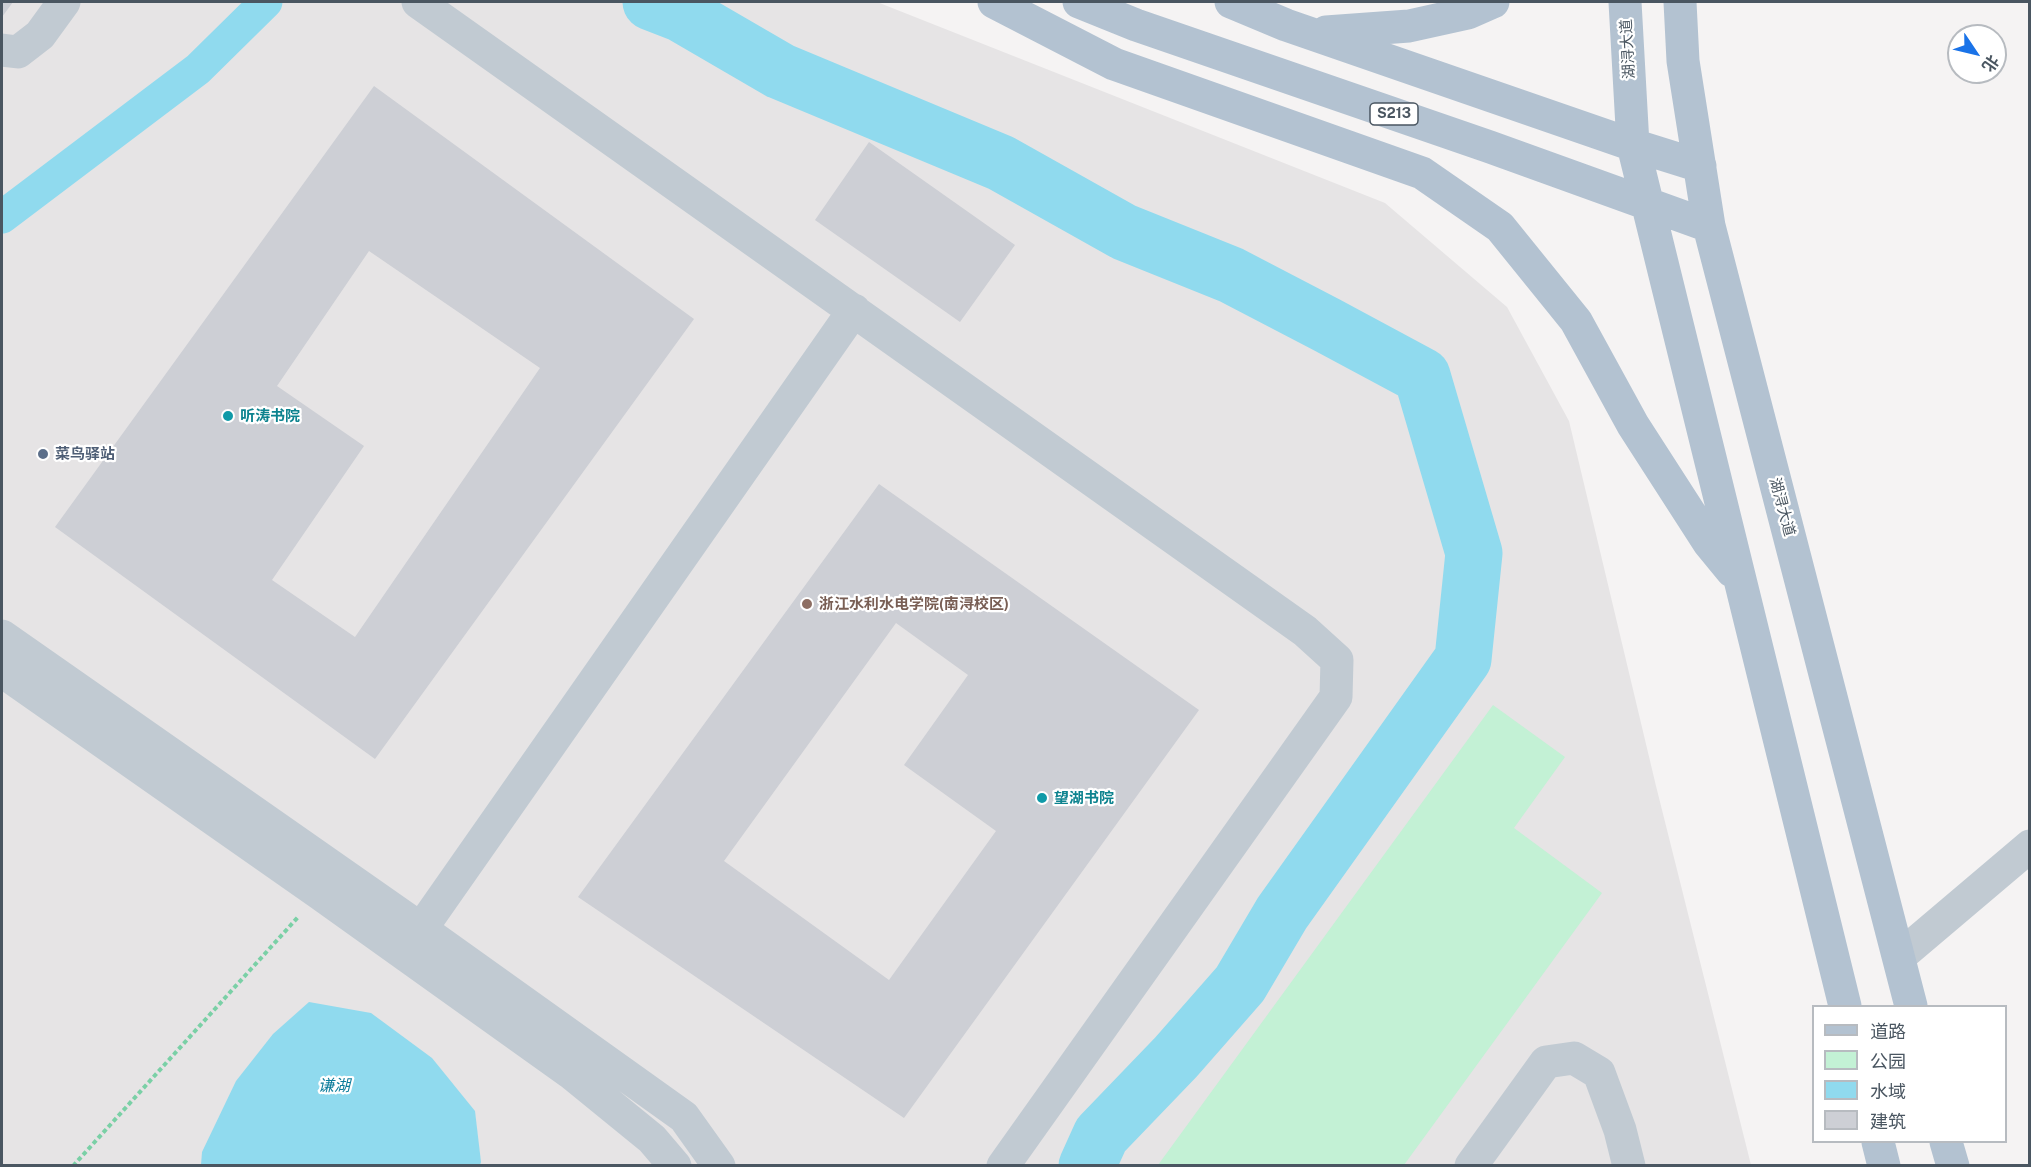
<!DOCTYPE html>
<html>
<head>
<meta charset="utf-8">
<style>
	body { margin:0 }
	#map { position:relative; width:2031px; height:1167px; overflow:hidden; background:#f5f3f3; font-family:"Public Sans","Noto Sans SC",sans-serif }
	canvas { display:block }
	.frame { position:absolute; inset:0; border:3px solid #4a5661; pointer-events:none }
	.legend { position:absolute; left:1812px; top:1005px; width:195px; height:138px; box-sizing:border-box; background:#fff; border:2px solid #b7bbc0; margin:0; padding:8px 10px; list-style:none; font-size:18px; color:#4a5661 }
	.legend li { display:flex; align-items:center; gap:12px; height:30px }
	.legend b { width:30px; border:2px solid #b7bbc0 }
	.north { position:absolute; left:1947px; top:24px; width:60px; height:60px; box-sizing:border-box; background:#fff; border:2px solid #b7bbc0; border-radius:50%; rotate:125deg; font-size:16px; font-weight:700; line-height:24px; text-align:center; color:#4a5661 }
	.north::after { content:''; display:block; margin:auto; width:21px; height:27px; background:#1a73e8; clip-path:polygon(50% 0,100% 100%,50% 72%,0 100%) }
</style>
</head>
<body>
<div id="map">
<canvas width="2031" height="1167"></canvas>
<div class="frame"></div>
<ul class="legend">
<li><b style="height:8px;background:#b3c2d1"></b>道路</li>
<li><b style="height:16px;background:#c3f1d5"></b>公园</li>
<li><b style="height:16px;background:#90daee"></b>水域</li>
<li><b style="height:16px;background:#cdcfd5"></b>建筑</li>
</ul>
<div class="north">北</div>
</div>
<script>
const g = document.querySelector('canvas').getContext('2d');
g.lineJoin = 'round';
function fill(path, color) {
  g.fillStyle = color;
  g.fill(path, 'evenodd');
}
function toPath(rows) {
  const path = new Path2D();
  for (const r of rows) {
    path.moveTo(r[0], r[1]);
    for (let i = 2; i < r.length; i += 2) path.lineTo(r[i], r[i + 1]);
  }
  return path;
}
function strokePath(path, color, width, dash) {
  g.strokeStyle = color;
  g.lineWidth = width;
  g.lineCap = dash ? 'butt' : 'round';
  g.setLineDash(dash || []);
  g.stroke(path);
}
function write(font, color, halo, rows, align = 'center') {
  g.font = font + ' "Public Sans","Noto Sans SC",sans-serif';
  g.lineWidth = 4.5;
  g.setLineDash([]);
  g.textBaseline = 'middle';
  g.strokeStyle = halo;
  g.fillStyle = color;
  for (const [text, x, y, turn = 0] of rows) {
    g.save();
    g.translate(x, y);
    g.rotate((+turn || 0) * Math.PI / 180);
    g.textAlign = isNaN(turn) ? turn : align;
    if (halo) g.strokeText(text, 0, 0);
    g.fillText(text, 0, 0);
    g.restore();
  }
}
fill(toPath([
	[2,2,877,2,1385,203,1507,307,1569,421,1656,786,1751,1165,2,1166]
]), '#e6e4e5');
fill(toPath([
	[1493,705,1565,757,1514,828,1602,893,1404,1165,1158,1165]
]), '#c3f1d5');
fill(toPath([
	[309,1002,371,1013,432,1058,475,1111,481,1162,480,1165,201,1165,202,1152,236,1081,273,1034]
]), '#90daee');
strokePath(toPath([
	[2,217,198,69,266,2]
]), '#90daee', 33);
strokePath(toPath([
	[651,2,682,14,780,71,1001,163,1124,232,1231,275,1327,325,1422,376,1474,553,1463,659,1282,913,1240,984,1176,1057,1101,1135,1087,1166]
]), '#90daee', 57);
fill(toPath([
	[2,2,13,2,2,17],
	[374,86,694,319,375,759,55,527],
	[369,251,540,368,355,637,272,580,364,446,277,386],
	[869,142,1015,245,960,322,815,220],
	[879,484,1199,710,904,1118,578,897],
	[896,623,968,675,904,765,996,831,889,980,724,861]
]), '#cdcfd5');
strokePath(toPath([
	[73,1166,299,916]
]), '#7ad0a6', 4, [4.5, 3]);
strokePath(toPath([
	[418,2,1305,631,1337,660,1336,697,1003,1166],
	[2,50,18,52,40,35,64,2],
	[2,636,421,929,684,1117,719,1166],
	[2,671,319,893,571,1073,652,1139,675,1166],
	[421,929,854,310],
	[1899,957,2030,846],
	[1471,1166,1546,1062,1574,1058,1599,1073,1620,1130,1629,1166]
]), '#c1cad2', 33);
strokePath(toPath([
	[994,2,1114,64,1422,173,1500,227,1576,321,1633,425,1709,543,1732,571],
	[1079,2,1136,25,1490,147,1709,226],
	[1231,2,1286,25,1633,145,1700,166],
	[1625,2,1633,145,1845,1006],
	[1680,2,1683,61,1709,226,1911,1006],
	[1326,32,1409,26,1468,13,1493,2],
	[1878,1142,1884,1166],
	[1946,1142,1953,1166]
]), '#b3c2d1', 33);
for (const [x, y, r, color] of [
	[228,416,6,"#0f9aa8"],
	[43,454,6,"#5c6f8a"],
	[807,604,6,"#8d6e63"],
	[1042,798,6,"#0f9aa8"]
]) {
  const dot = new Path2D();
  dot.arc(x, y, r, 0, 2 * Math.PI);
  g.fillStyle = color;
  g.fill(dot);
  strokePath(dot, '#fff', 2);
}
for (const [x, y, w] of [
	[1394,114,48]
]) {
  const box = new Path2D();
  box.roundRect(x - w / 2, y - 11, w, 22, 4.5);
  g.fillStyle = '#fff';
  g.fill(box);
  strokePath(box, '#4a5661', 1.5);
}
write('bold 14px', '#4a5661', null, [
	["S213",1394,114]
]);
write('15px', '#4a5661', '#fff', [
	["湖浔大道",1628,49,-93],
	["湖浔大道",1782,507,75]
]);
write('bold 15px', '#0d838f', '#fff', [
	["听涛书院",240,416],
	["望湖书院",1054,798]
], 'left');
write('bold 15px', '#4e5e75', '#fff', [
	["菜鸟驿站",55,454]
], 'left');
write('bold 15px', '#785e54', '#fff', [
	["浙江水利水电学院(南浔校区)",819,604]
], 'left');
write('italic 16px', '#0c7c9b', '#fff', [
	["谦湖",334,1086]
]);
</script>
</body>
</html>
